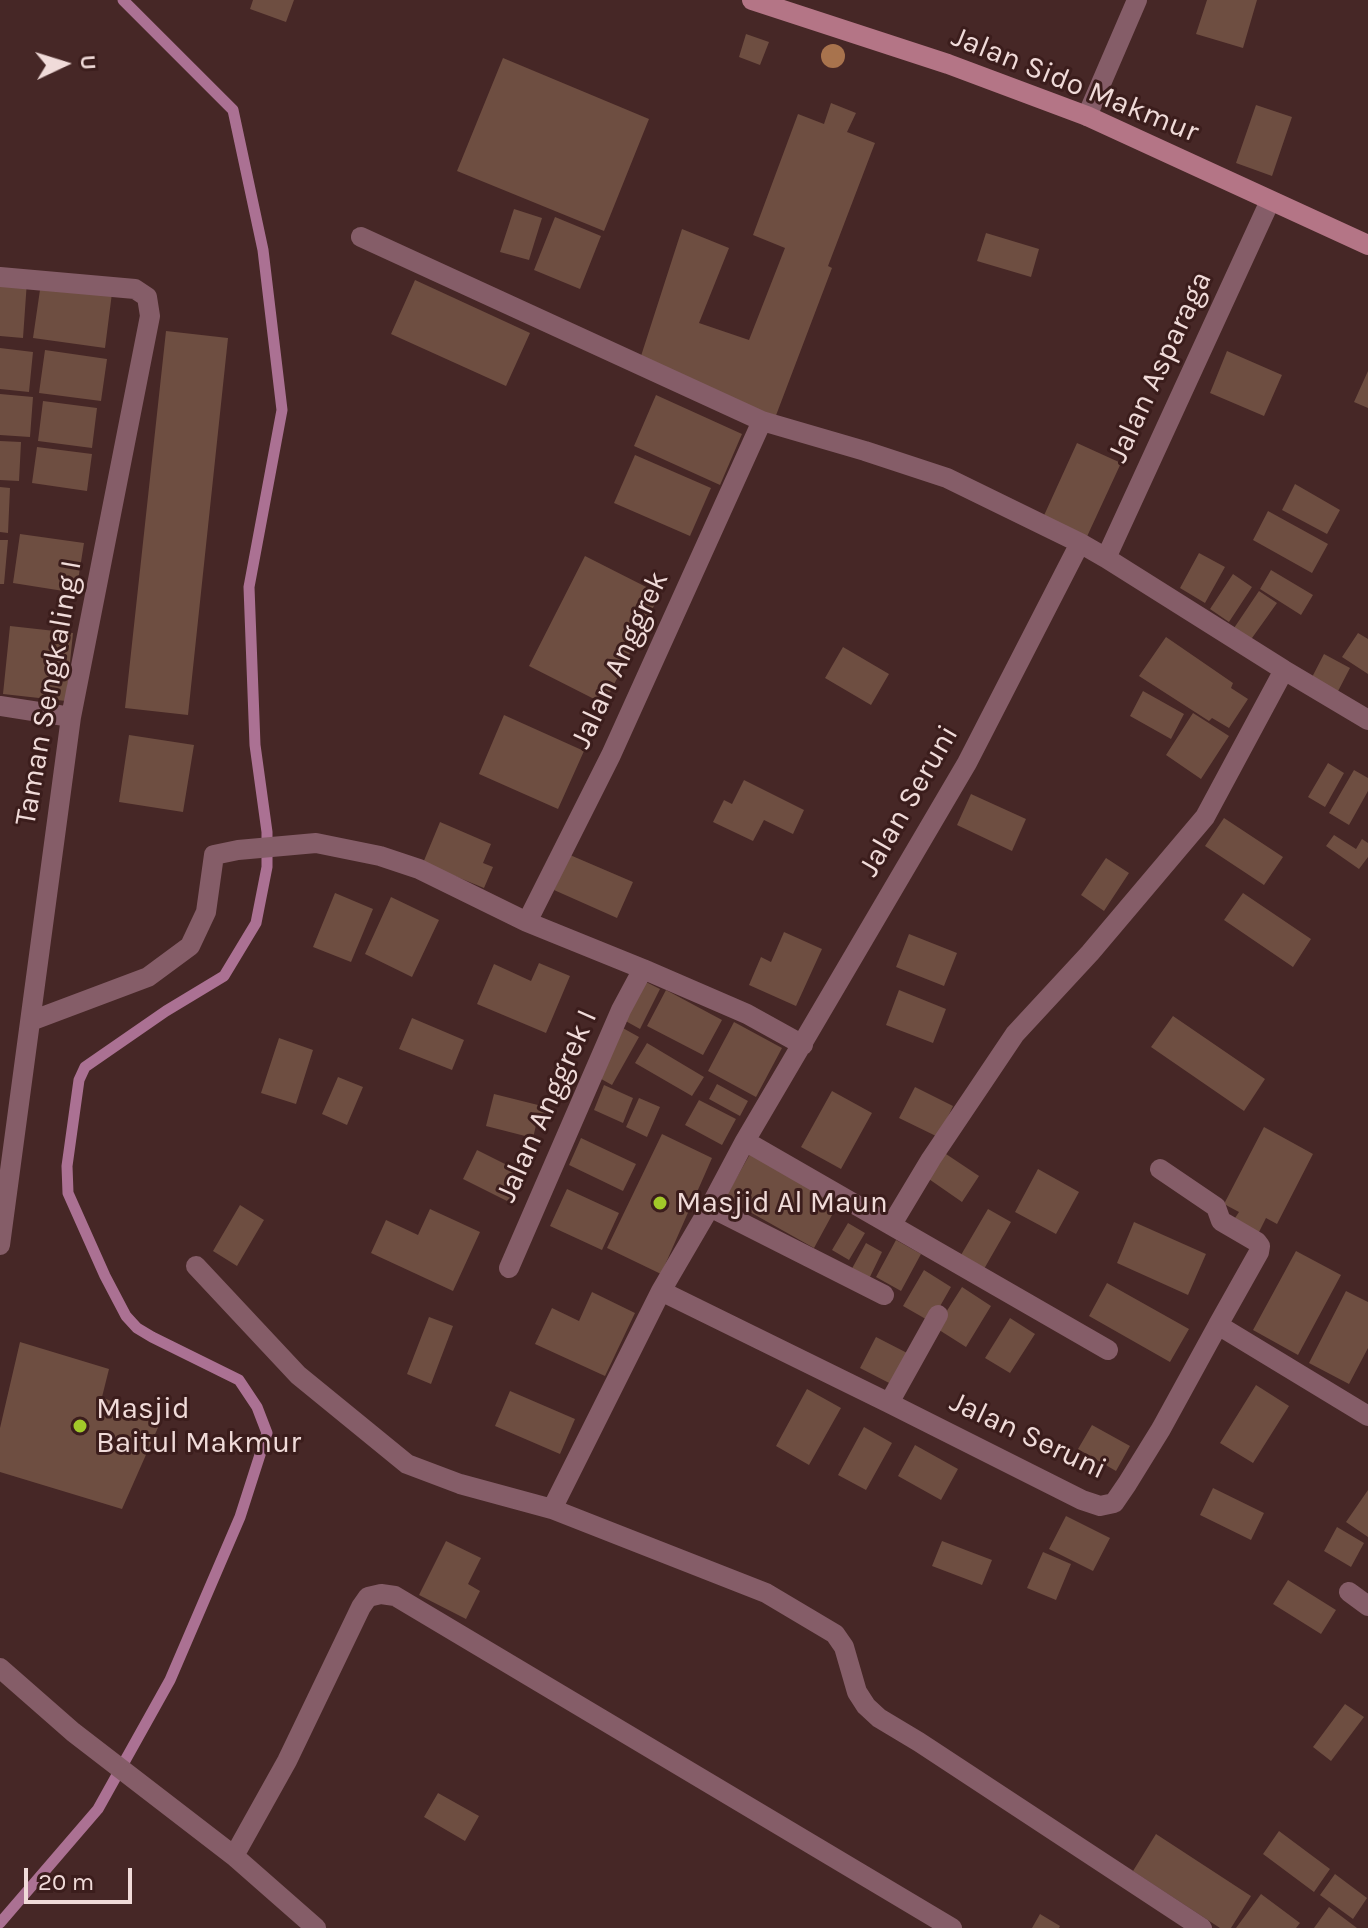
<!DOCTYPE html>
<html>
<head>
<meta charset="utf-8">
<style>
	body { margin:0 }
	#map { position:relative; width:1368px; height:1928px; overflow:hidden; background:#462726; font-family:Karla,sans-serif }
	canvas { display:block }
	.north { position:absolute; left:24px; top:24px; width:80px; height:80px; -webkit-text-stroke:6px #3b1d1c; paint-order:stroke; rotate:86deg; font-size:22px; font-weight:700; line-height:32px; text-align:center; color:#f0dbd9 }
	.north::after { content:''; display:block; margin:auto; width:28px; height:36px; background:#f0dbd9; clip-path:polygon(50% 0,100% 100%,50% 72%,0 100%) }
	.scale { position:absolute; left:24px; top:1868px; width:108px; height:36px; box-sizing:border-box; border:4px solid #f0dbd9; border-top:0; padding-left:10px; font-size:24px; line-height:28px; white-space:nowrap; color:#f0dbd9; -webkit-text-stroke:6px #3b1d1c; paint-order:stroke }
</style>
</head>
<body>
<div id="map">
<canvas width="1368" height="1928"></canvas>
<div class="north">U</div>
<div class="scale">20 m</div>
</div>
<script>
const g = document.querySelector('canvas').getContext('2d');
g.lineJoin = 'round';
function toPath(rows) {
  const path = new Path2D();
  for (const r of rows) {
    path.moveTo(r[0], r[1]);
    for (let i = 2; i < r.length; i += 2) path.lineTo(r[i], r[i + 1]);
  }
  return path;
}
function strokePath(path, color, width, dash) {
  g.strokeStyle = color;
  g.lineWidth = width;
  g.lineCap = dash ? 'butt' : 'round';
  g.setLineDash(dash || []);
  g.stroke(path);
}
function fill(path, color) {
  g.fillStyle = color;
  g.fill(path, 'evenodd');
}
function write(font, color, halo, rows, align = 'center') {
  g.font = font + ' Karla,sans-serif';
  g.lineWidth = 6;
  g.setLineDash([]);
  g.textBaseline = 'middle';
  g.strokeStyle = halo;
  g.fillStyle = color;
  for (const [text, x, y, turn = 0] of rows) {
    g.save();
    g.translate(x, y);
    g.rotate((+turn || 0) * Math.PI / 180);
    g.textAlign = isNaN(turn) ? turn : align;
    if (halo) g.strokeText(text, 0, 0);
    g.fillText(text, 0, 0);
    g.restore();
  }
}
strokePath(toPath([
	[0,1923,98,1809,170,1680,240,1517,267,1433,257,1407,239,1380,152,1337,137,1328,126,1316,105,1276,68,1193,67,1166,79,1080,85,1067,166,1011,224,976,256,923,267,867,267,832,255,745,249,587,282,410,263,250,233,110,123,0]
]), '#ab7193', 11);
fill(toPath([
	[253,0,294,0,286,22,250,9],
	[1207,0,1257,0,1243,48,1196,34],
	[746,34,769,42,760,65,739,57],
	[503,58,649,119,604,231,457,171],
	[831,103,856,113,847,132,875,143,828,266,832,268,775,418,641,356,682,229,729,248,699,323,749,340,785,248,753,235,798,114,824,124],
	[1256,105,1292,117,1272,176,1236,163],
	[514,209,542,218,529,260,500,252],
	[555,217,601,236,580,289,534,270],
	[986,233,1039,249,1031,277,977,261],
	[0,279,27,281,23,338,0,336],
	[415,280,530,333,506,386,391,334],
	[41,283,112,293,105,348,33,338],
	[166,331,228,338,188,715,125,708],
	[0,348,33,352,29,392,0,389],
	[45,350,107,359,101,401,39,393],
	[1227,351,1282,375,1264,416,1210,393],
	[1368,371,1368,408,1354,402],
	[0,394,33,397,30,437,0,435],
	[656,395,742,434,720,485,634,446],
	[43,401,97,408,92,448,38,441],
	[0,441,21,442,19,481,0,480],
	[1077,443,1121,463,1084,543,1041,522],
	[37,447,92,454,87,491,32,483],
	[635,455,711,488,690,536,614,503],
	[1295,484,1340,510,1327,534,1282,510],
	[0,487,10,488,8,533,0,532],
	[1268,511,1328,544,1312,573,1253,540],
	[20,534,84,543,76,593,13,583],
	[0,540,8,540,4,584,0,584],
	[1199,553,1225,567,1205,603,1180,588],
	[585,556,660,594,604,704,529,666],
	[1271,570,1313,595,1301,615,1260,589],
	[1233,574,1252,587,1229,622,1210,609],
	[1259,591,1277,603,1247,645,1230,634],
	[10,626,73,633,66,701,3,694],
	[1358,633,1368,639,1368,674,1342,657],
	[1166,637,1233,683,1231,688,1248,699,1229,728,1212,718,1209,721,1139,676],
	[843,647,889,674,871,705,825,678],
	[1324,654,1350,668,1335,697,1309,683],
	[1143,691,1184,714,1171,739,1130,716],
	[1193,713,1229,736,1201,779,1166,755],
	[504,715,584,751,558,809,479,774],
	[129,735,194,745,183,812,119,802],
	[1328,763,1344,773,1325,807,1308,797],
	[1354,770,1368,778,1368,791,1349,825,1329,813],
	[744,780,804,810,793,834,764,820,753,841,713,822,724,800,732,804],
	[971,794,1026,819,1012,851,957,825],
	[1224,818,1283,857,1264,885,1205,846],
	[440,822,491,844,483,863,493,867,484,888,423,863],
	[1334,835,1356,849,1362,839,1368,843,1368,857,1359,869,1326,846],
	[570,855,633,882,617,918,554,890],
	[1106,858,1129,873,1104,911,1081,895],
	[335,893,373,909,351,962,313,947],
	[1243,893,1311,939,1293,967,1224,920],
	[391,897,439,920,412,977,365,954],
	[784,932,822,949,796,1006,749,985,761,957,771,962],
	[909,934,957,953,944,986,896,967],
	[539,963,570,976,546,1033,477,1004,494,964,531,981],
	[642,980,660,989,640,1029,622,1019],
	[666,990,722,1020,703,1055,647,1026],
	[899,990,946,1009,933,1043,886,1025],
	[1173,1016,1265,1079,1244,1111,1151,1047],
	[412,1018,464,1040,452,1070,399,1049],
	[734,1022,782,1048,756,1097,708,1071],
	[621,1027,639,1037,612,1085,594,1075],
	[279,1038,313,1050,296,1104,261,1093],
	[647,1043,704,1077,692,1096,635,1063],
	[338,1077,363,1087,347,1125,322,1114],
	[717,1084,748,1101,740,1116,709,1099],
	[604,1085,633,1098,623,1123,594,1110],
	[915,1087,953,1106,938,1137,899,1118],
	[832,1091,872,1113,841,1169,801,1147],
	[494,1094,550,1108,546,1123,537,1121,533,1138,486,1126],
	[639,1098,660,1107,647,1137,626,1127],
	[699,1100,736,1119,722,1145,685,1125],
	[1264,1127,1313,1154,1277,1224,1266,1218,1258,1234,1233,1221,1239,1212,1224,1204],
	[662,1134,712,1158,661,1274,607,1248],
	[581,1138,636,1164,623,1191,569,1165],
	[477,1150,523,1173,509,1202,463,1179],
	[943,1152,979,1176,962,1202,926,1177],
	[750,1154,838,1204,814,1248,725,1198],
	[1038,1169,1079,1192,1056,1234,1015,1212],
	[567,1189,619,1213,602,1250,550,1226],
	[240,1205,264,1220,237,1266,213,1251],
	[430,1209,480,1232,453,1291,371,1253,386,1220,418,1235],
	[988,1209,1011,1222,984,1269,961,1255],
	[1134,1222,1206,1254,1188,1295,1117,1263],
	[848,1223,865,1233,849,1260,832,1250],
	[896,1240,921,1254,901,1291,876,1277],
	[866,1243,882,1252,867,1283,849,1274],
	[1296,1251,1341,1275,1298,1355,1253,1330],
	[924,1270,951,1287,931,1322,903,1306],
	[1107,1283,1189,1329,1170,1362,1089,1316],
	[962,1287,991,1306,966,1347,936,1328],
	[1346,1291,1368,1302,1368,1348,1349,1384,1309,1363],
	[592,1292,635,1313,605,1376,535,1344,552,1308,579,1321],
	[429,1317,453,1326,431,1384,407,1374],
	[1010,1318,1035,1334,1010,1373,985,1358],
	[876,1337,911,1355,895,1386,860,1368],
	[20,1342,109,1369,102,1397,160,1423,122,1509,0,1472,0,1428],
	[1256,1385,1289,1406,1253,1463,1220,1443],
	[807,1389,841,1408,809,1465,776,1446],
	[510,1391,575,1419,560,1454,495,1426],
	[1092,1425,1130,1446,1116,1471,1078,1449],
	[864,1427,892,1443,866,1490,838,1475],
	[915,1445,958,1469,941,1500,898,1476],
	[1213,1488,1264,1513,1251,1540,1200,1515],
	[1368,1490,1368,1537,1346,1522],
	[1066,1516,1110,1538,1093,1571,1049,1549],
	[1337,1527,1364,1543,1351,1567,1324,1551],
	[446,1541,481,1558,468,1584,480,1591,466,1619,419,1595],
	[942,1541,992,1560,982,1585,932,1566],
	[1043,1552,1071,1564,1056,1600,1027,1588],
	[1288,1580,1336,1610,1321,1634,1273,1604],
	[1345,1704,1364,1717,1331,1761,1313,1747],
	[438,1793,479,1816,465,1841,424,1817],
	[1279,1831,1330,1869,1314,1892,1263,1854],
	[1156,1834,1251,1896,1231,1928,1220,1928,1133,1871],
	[1335,1874,1367,1898,1353,1919,1320,1895],
	[1261,1894,1300,1923,1296,1928,1236,1928],
	[1329,1907,1357,1928,1314,1928],
	[1040,1914,1060,1926,1059,1928,1032,1928]
]), '#6e4e41');
strokePath(toPath([
	[1087,116,1137,0],
	[361,237,762,421,865,451,947,478,1080,543,1106,558,1284,670,1368,720],
	[0,277,135,289,147,297,150,316,71,717,0,1245],
	[1106,558,1270,201],
	[0,706,71,717],
	[527,922,611,755,762,421],
	[31,1021,148,977,190,946,206,912,214,855,238,850,316,843,380,856,419,869,527,922,643,969,747,1014,803,1045],
	[745,1141,1108,1350],
	[1160,1169,1216,1207,1221,1221,1257,1242,1260,1246,1259,1252,1218,1325],
	[710,1207,884,1295],
	[892,1224,931,1159,1015,1034,1090,953,1205,817,1284,670],
	[196,1266,298,1375,407,1464,460,1484,552,1509,766,1593,835,1634,844,1647,857,1692,866,1706,879,1718,919,1742,1202,1928],
	[509,1268,621,1010,643,969],
	[661,1291,889,1403,1082,1500,1100,1506,1114,1503,1127,1484,1161,1429,1218,1325,1368,1416],
	[889,1403,938,1315],
	[552,1509,661,1291,710,1207,745,1141,967,763,1080,543],
	[1349,1592,1368,1606],
	[0,1668,73,1732,234,1856,316,1928],
	[234,1856,287,1761,361,1607,368,1597,381,1594,395,1596,952,1928]
]), '#855d68', 20);
strokePath(toPath([
	[752,0,948,64,1087,116,1368,245]
]), '#b47586', 20);
g.fillStyle = '#a8734d';
for (const [x, y] of [
	[833,56]
]) {
  g.beginPath();
  g.arc(x, y, 12, 0, 2 * Math.PI);
  g.fill();
}
for (const [x, y, r, color] of [
	[660,1203,8,"#a2c929"],
	[80,1426,8,"#a2c929"]
]) {
  const dot = new Path2D();
  dot.arc(x, y, r, 0, 2 * Math.PI);
  g.fillStyle = color;
  g.fill(dot);
  strokePath(dot, '#3b1d1c', 3);
}
write('30px', '#f0dbd9', '#3b1d1c', [
	["Jalan Sido Makmur",1075,85,22],
	["Jalan Asparaga",1160,367,-65],
	["Jalan Anggrek",620,660,-65],
	["Taman Sengkaling I",49,693,-80],
	["Jalan Seruni",909,801,-60],
	["Jalan Anggrek I",547,1106,-66],
	["Jalan Seruni",1028,1436,25]
]);
write('30px', '#f0dbd9', '#3b1d1c', [
	["Masjid Al Maun",676,1203],
	["Masjid",96,1409],
	["Baitul Makmur",96,1443]
], 'left');
</script>
</body>
</html>
